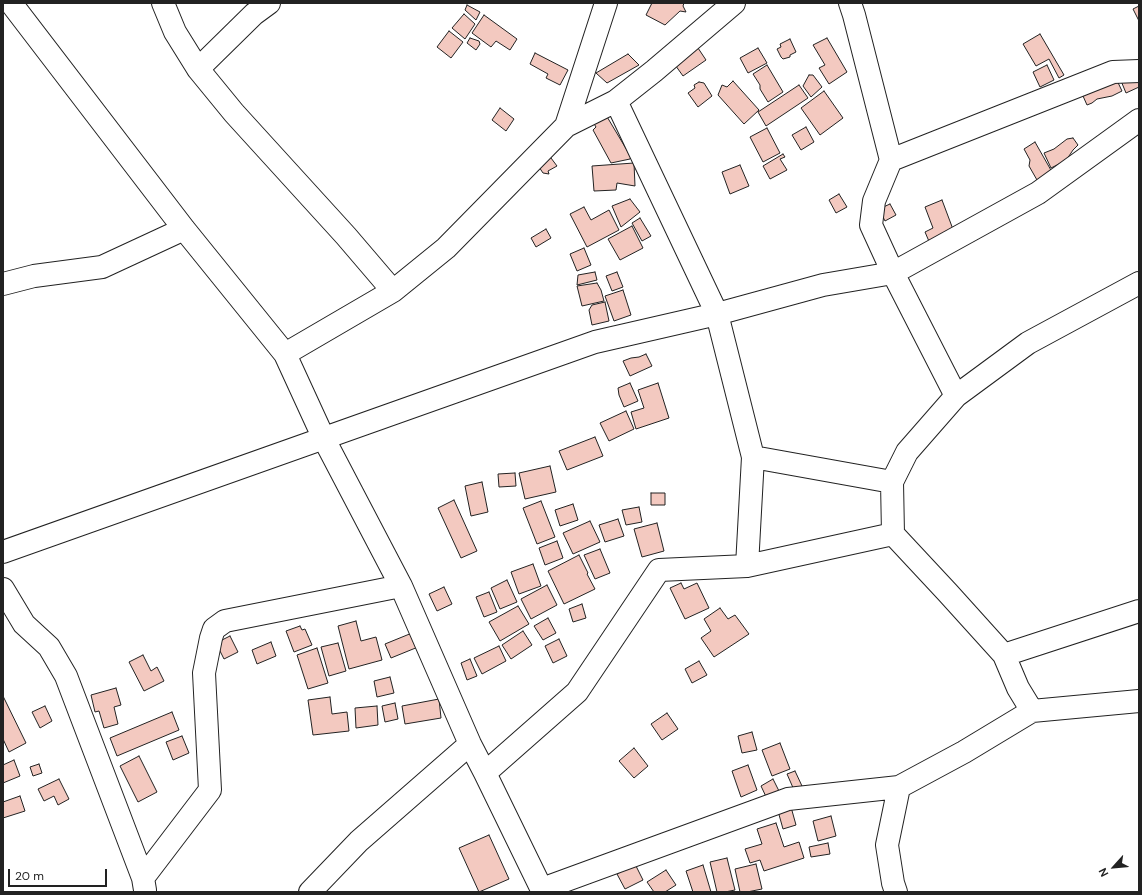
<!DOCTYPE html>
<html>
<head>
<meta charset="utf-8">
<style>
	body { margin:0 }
	#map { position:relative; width:1142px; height:895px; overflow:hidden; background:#fff; font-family:"DM Sans",sans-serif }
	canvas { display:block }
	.frame { position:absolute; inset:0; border:4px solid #222; pointer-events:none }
	.north { position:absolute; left:1094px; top:847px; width:40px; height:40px; -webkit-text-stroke:3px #fff; paint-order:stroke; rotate:243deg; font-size:11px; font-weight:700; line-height:16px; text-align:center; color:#222 }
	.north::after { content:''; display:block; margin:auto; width:14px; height:18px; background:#222; clip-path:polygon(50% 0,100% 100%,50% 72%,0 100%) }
	.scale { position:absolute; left:8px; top:869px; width:99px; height:18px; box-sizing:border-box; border:2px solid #222; border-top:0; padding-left:5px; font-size:12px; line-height:14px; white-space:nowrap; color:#222; -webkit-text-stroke:3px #fff; paint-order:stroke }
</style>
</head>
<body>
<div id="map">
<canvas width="1142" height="895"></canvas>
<div class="frame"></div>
<div class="north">N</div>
<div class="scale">20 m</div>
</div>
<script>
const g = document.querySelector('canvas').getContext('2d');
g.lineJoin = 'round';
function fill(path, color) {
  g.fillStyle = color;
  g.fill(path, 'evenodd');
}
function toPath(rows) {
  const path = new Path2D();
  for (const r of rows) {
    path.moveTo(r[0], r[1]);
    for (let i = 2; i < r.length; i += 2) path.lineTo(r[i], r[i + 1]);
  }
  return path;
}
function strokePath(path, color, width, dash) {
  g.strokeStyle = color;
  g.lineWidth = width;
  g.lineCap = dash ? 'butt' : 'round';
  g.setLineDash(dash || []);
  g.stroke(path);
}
const building = toPath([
	[652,3,684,3,683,6,686,12,680,11,665,25,646,15,652,3],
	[467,5,480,12,476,20,465,10,467,5],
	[1139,6,1139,21,1133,9,1139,6],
	[464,14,475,24,465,39,452,28,464,14],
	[484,15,517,39,510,50,496,41,491,47,472,33,484,15],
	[449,31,463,42,451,58,437,47,449,31],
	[1040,34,1064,75,1059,78,1049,59,1036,66,1023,44,1040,34],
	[470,38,479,41,480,44,476,50,467,43,470,38],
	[827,38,847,72,829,84,819,68,825,65,813,45,827,38],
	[790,39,796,52,790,55,790,57,783,59,781,57,777,49,781,47,780,44,790,39],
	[696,45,706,60,683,76,673,62,696,45],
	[758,48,767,63,748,73,740,58,758,48],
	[535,53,568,70,560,85,546,78,548,74,530,64,535,53],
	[628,54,639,65,607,83,596,73,628,54],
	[767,65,783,92,768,102,760,89,760,85,753,74,767,65],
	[1047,65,1054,80,1040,87,1033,72,1047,65],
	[1139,67,1139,87,1126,93,1119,76,1139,67],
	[1113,72,1122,91,1112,96,1097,99,1092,103,1087,105,1079,87,1113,72],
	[809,75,813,75,822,87,811,97,803,86,809,75],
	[733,81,759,110,744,124,718,95,722,85,727,87,733,81],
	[699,82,704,83,712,96,698,107,688,93,695,88,694,85,699,82],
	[799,85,808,98,766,126,758,112,799,85],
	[824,91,843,118,820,135,801,108,824,91],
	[500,108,514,119,506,131,492,120,500,108],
	[603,110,631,157,630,159,611,163,593,130,596,127,590,117,603,110],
	[806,127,814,142,801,150,792,135,806,127],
	[767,128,780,153,763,162,750,137,767,128],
	[1073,138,1078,145,1073,150,1069,156,1063,162,1051,168,1044,153,1054,149,1067,139,1073,138],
	[1035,142,1052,172,1037,180,1029,166,1030,160,1024,149,1035,142],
	[548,154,557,166,548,171,549,174,543,173,537,164,548,154],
	[783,154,785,157,780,159,787,170,770,179,763,166,783,154],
	[634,163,635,186,617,183,616,190,594,191,592,166,634,163],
	[740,165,749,186,730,194,722,172,740,165],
	[839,194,847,207,836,213,829,200,839,194],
	[630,199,640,212,621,227,612,206,630,199],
	[942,200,954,232,931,246,925,232,933,228,925,207,942,200],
	[890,204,896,215,885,221,879,209,890,204],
	[584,207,591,220,609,210,619,230,587,247,570,214,584,207],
	[640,218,651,236,642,241,632,223,640,218],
	[632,226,643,248,620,260,608,239,632,226],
	[546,229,551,238,536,247,531,238,546,229],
	[584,248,591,265,577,271,570,254,584,248],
	[595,272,597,280,577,285,578,275,595,272],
	[617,272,623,287,612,291,606,276,617,272],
	[597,283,601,290,604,301,582,306,577,286,597,283],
	[623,290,631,315,614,321,605,296,623,290],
	[605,302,609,321,592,325,589,310,592,305,605,302],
	[646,354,652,366,630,376,623,361,631,358,639,357,646,354],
	[630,383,638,401,624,407,619,395,618,388,630,383],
	[658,383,669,418,636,429,631,412,644,408,638,390,658,383],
	[626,411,634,429,609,441,600,423,626,411],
	[595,437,603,456,567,470,559,451,595,437],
	[550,466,556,492,525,499,519,473,550,466],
	[515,473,516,486,499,487,498,474,515,473],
	[482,482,488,512,471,516,465,486,482,482],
	[651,493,665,493,665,505,651,505,651,493],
	[454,500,477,551,461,558,438,508,454,500],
	[541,501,555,537,537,544,523,508,541,501],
	[573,504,578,520,560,526,555,510,573,504],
	[639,507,642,522,626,525,622,510,639,507],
	[618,519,624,536,605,542,599,525,618,519],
	[590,521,600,542,573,554,563,533,590,521],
	[657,523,664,551,642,557,634,529,657,523],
	[557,541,563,558,545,565,539,548,557,541],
	[600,549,610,573,595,579,584,555,600,549],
	[579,555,588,573,587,574,595,589,564,604,548,571,579,555],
	[533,564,541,586,519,594,511,572,533,564],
	[507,580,517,602,500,609,491,588,507,580],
	[681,583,684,589,697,583,709,608,685,619,670,588,681,583],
	[547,585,557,605,531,619,521,599,547,585],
	[444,587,452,604,437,611,429,594,444,587],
	[489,592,497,612,484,617,476,597,489,592],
	[582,604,586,618,573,622,569,609,582,604],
	[518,606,529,624,500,641,489,622,518,606],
	[720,608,728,619,735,615,749,634,714,657,701,638,711,631,704,619,720,608],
	[548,618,556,633,543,640,534,626,548,618],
	[356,621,361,641,376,637,382,660,349,669,338,626,356,621],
	[300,626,302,630,305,629,312,645,294,652,286,631,300,626],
	[523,631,532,645,511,659,502,645,523,631],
	[412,633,418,647,391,658,385,644,412,633],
	[230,636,238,652,224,659,216,643,230,636],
	[559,639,567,656,553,663,545,646,559,639],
	[271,642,276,656,257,664,252,650,271,642],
	[338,643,346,671,329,676,321,647,338,643],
	[499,646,506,661,482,674,474,658,499,646],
	[317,648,328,683,308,689,297,655,317,648],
	[143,655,151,671,157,667,164,681,144,691,129,662,143,655],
	[470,659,477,676,467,680,461,663,470,659],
	[699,661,707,675,692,683,685,669,699,661],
	[390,677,394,693,377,697,374,681,390,677],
	[116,688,121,705,114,707,118,724,104,728,99,711,95,712,91,695,116,688],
	[3,696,26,743,9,752,3,739,3,696],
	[330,697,332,714,347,712,349,731,313,735,308,700,330,697],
	[439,699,441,718,405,724,402,706,439,699],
	[395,703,398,719,385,722,382,706,395,703],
	[45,706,52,721,40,728,32,712,45,706],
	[377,706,378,725,356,728,355,708,377,706],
	[172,712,179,730,117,756,110,738,172,712],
	[667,713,678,729,662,740,651,724,667,713],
	[752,732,757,750,742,753,738,736,752,732],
	[182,736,189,753,173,760,166,742,182,736],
	[780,743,790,769,772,776,762,750,780,743],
	[634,748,648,766,634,778,619,761,634,748],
	[139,756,157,792,138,802,120,766,139,756],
	[14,760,20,776,3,783,3,765,14,760],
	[39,764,42,773,33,776,30,767,39,764],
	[748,765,757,790,741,797,732,771,748,765],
	[795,771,802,786,794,790,787,774,795,771],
	[59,779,69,799,58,805,54,796,44,801,38,789,59,779],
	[773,779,782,797,769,803,761,786,773,779],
	[20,796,25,811,3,818,3,802,20,796],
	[791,807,796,825,783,829,778,811,791,807],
	[831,816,836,836,818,841,813,821,831,816],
	[776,823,784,847,799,842,804,858,764,871,760,860,750,863,745,849,762,844,757,829,776,823],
	[489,835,509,879,479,892,459,848,489,835],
	[828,843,830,854,811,857,809,847,828,843],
	[727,858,735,890,725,892,717,892,710,862,727,858],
	[635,864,643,880,625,889,617,874,635,864],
	[756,864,762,889,747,892,740,892,735,869,756,864],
	[703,865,711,892,693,892,686,871,703,865],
	[666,870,676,885,665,892,654,892,647,882,666,870]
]);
fill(building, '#f3c9c0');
strokePath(building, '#222', 1);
const minor = toPath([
	[11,3,184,229,285,354,324,439,401,586,470,744,485,773,543,892],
	[163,3,175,32,198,69,234,113,346,236,393,291],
	[850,3,854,15,891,160,874,201,871,225,893,273,956,396],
	[198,69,254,14,269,3],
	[616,101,717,314,753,457,747,566],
	[566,126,606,3],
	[891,160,1113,72,1139,71],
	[1139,283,1028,343,956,396,907,452,892,482,893,534,948,593,1004,655,1018,688,1032,711,1139,701],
	[3,284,34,276,102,267,184,229],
	[285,354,393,291,446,248,566,126,616,101,654,71,734,3],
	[753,457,892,482],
	[3,552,595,342,717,314,823,285,893,273,1038,193,1139,120],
	[3,589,24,624,49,647,66,676,143,878,145,890],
	[1004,655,1139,611],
	[485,773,577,692,659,570,747,566,893,534],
	[143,878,210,790,204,673,211,638,214,629,225,621,401,586],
	[542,889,788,799,899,787,964,752,1032,711],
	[310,892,359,841,470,744],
	[896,892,893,883,887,845,899,787]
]);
strokePath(minor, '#222', 24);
strokePath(minor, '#fff', 22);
</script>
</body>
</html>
